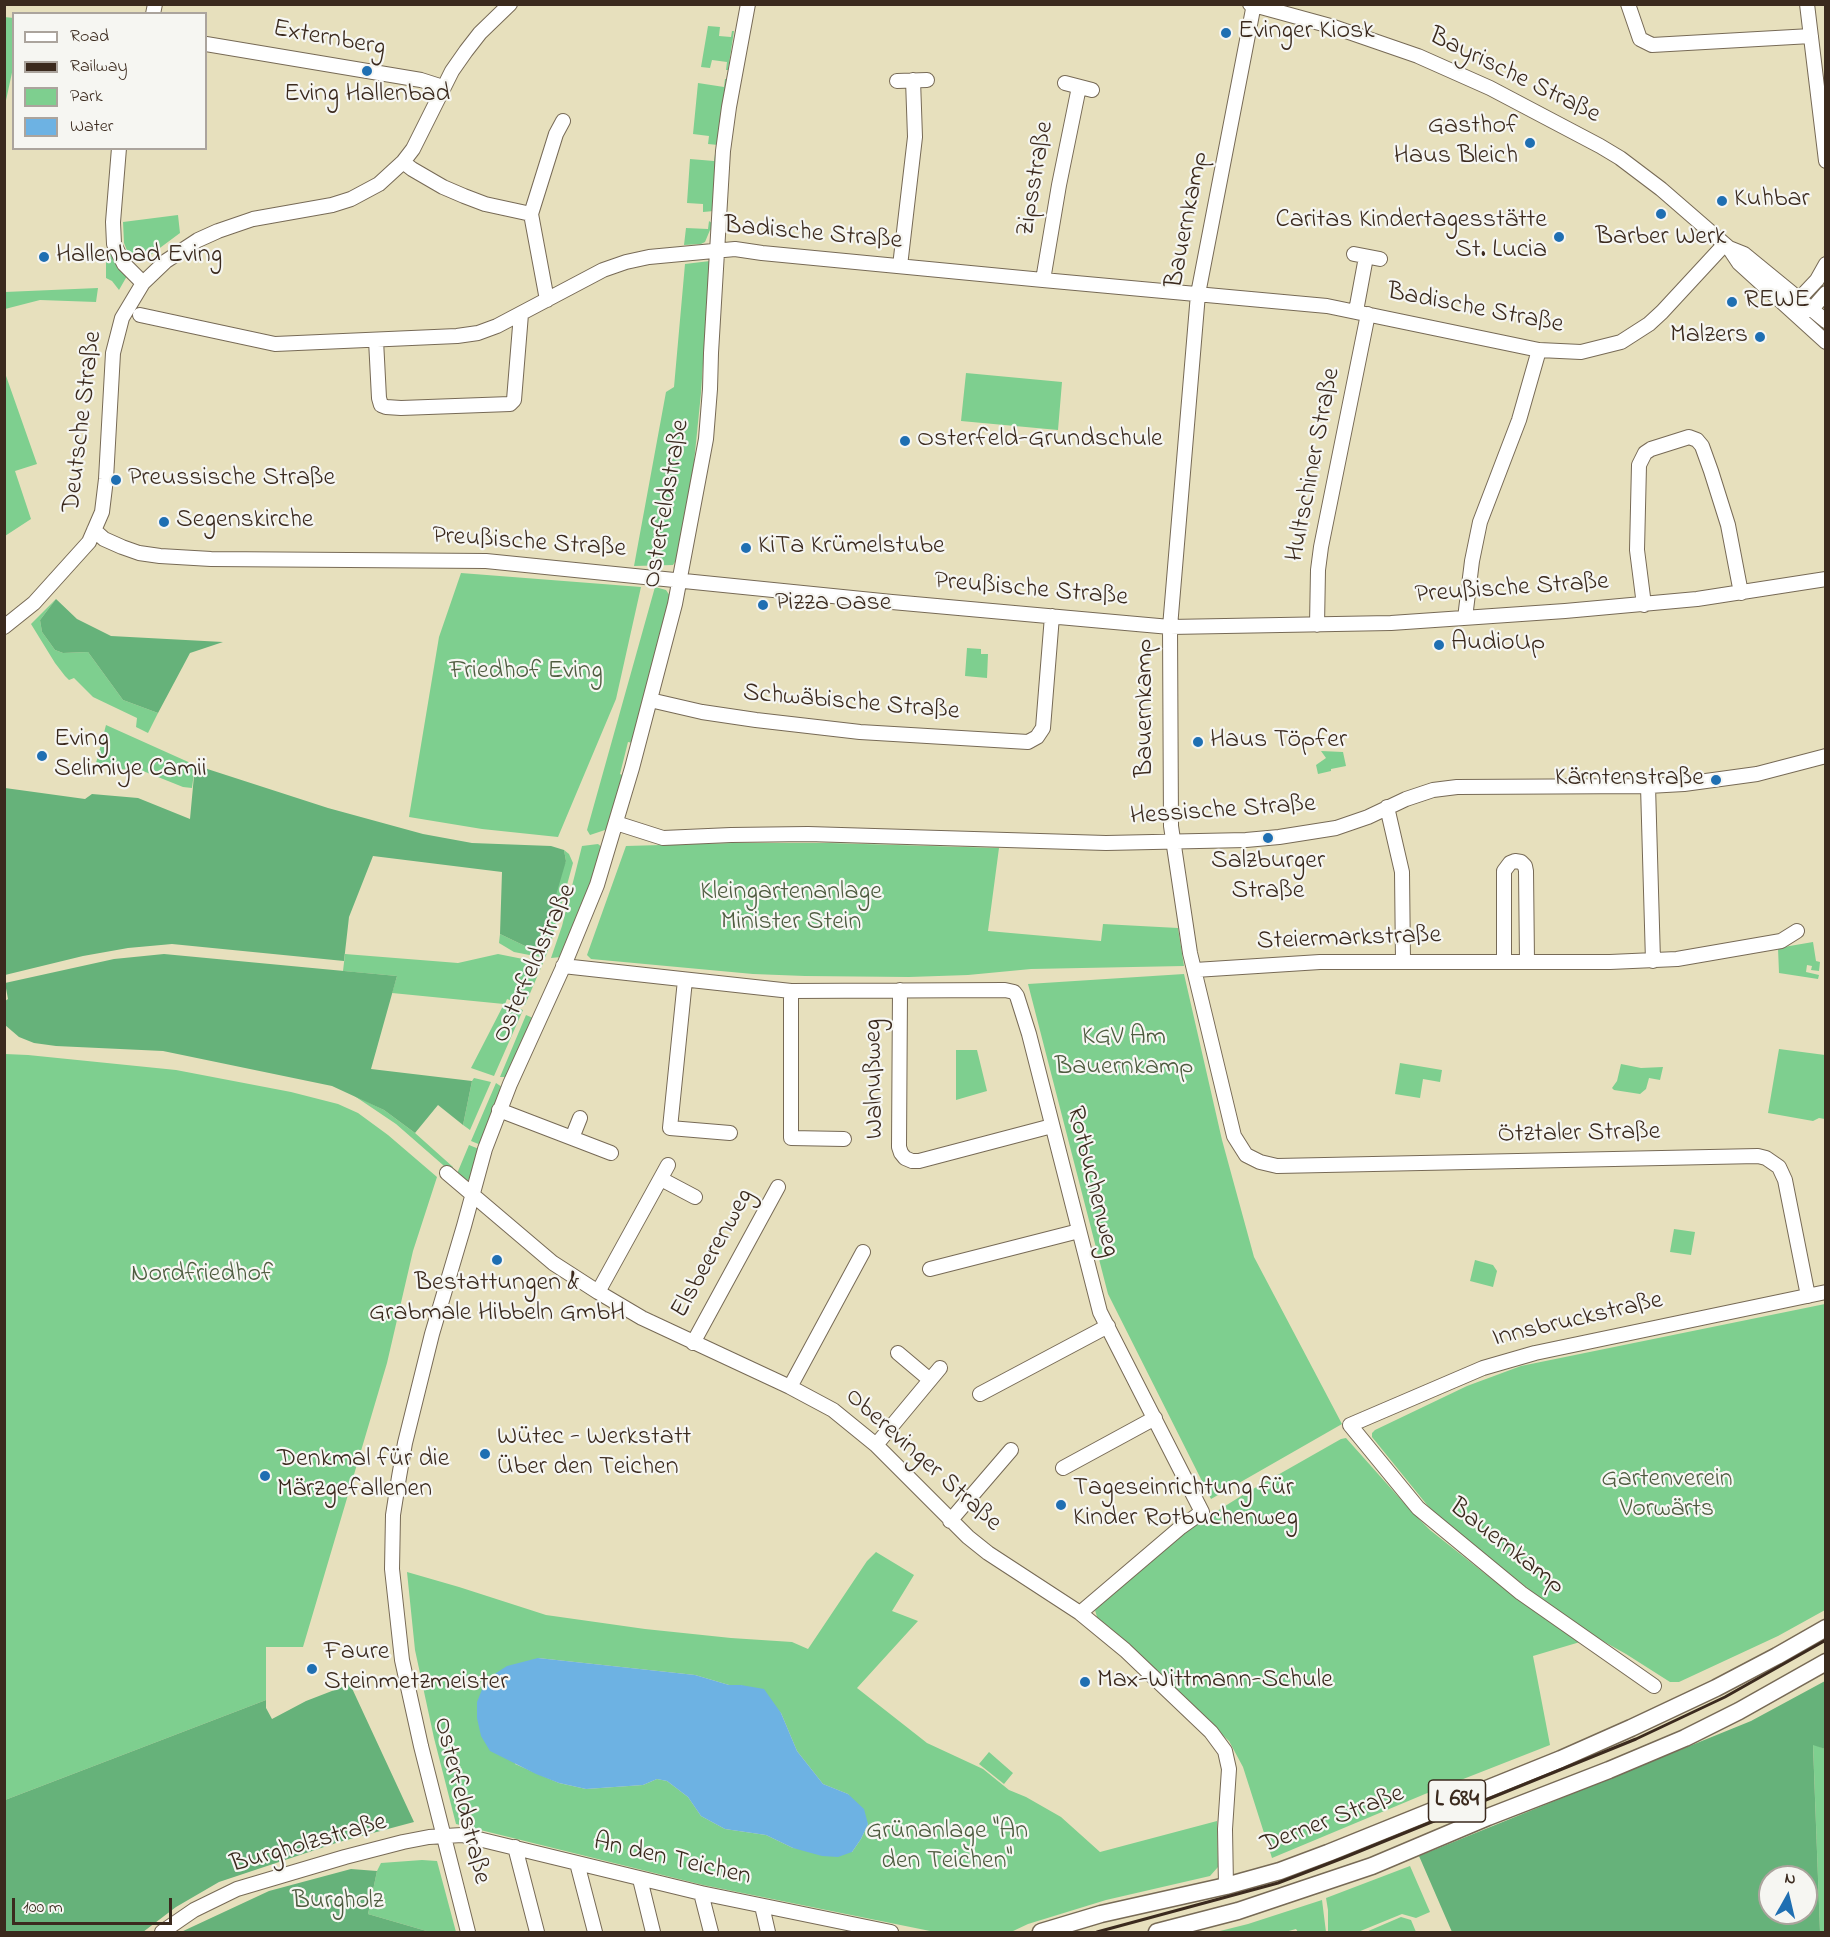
<!DOCTYPE html>
<html>
<head>
<meta charset="utf-8">
<style>
	body { margin:0 }
	#map { position:relative; width:1830px; height:1937px; overflow:hidden; background:#e7e0bd; font-family:"Indie Flower",sans-serif }
	canvas { display:block }
	.frame { position:absolute; inset:0; border:6px solid #3b2a1e; pointer-events:none }
	.legend { position:absolute; left:12px; top:12px; width:195px; height:138px; box-sizing:border-box; background:#f6f6f2; border:2px solid #aba49d; margin:0; padding:8px 10px; list-style:none; font-size:18px; color:#3b2a1e }
	.legend li { display:flex; align-items:center; gap:12px; height:30px }
	.legend b { width:30px; border:2px solid #aba49d }
	.north { position:absolute; left:1758px; top:1865px; width:60px; height:60px; box-sizing:border-box; background:#f6f6f2; border:2px solid #aba49d; border-radius:50%; rotate:8deg; font-size:16px; font-weight:700; line-height:24px; text-align:center; color:#3b2a1e }
	.north::after { content:''; display:block; margin:auto; width:21px; height:27px; background:#1f6fb2; clip-path:polygon(50% 0,100% 100%,50% 72%,0 100%) }
	.scale { position:absolute; left:12px; top:1898px; width:160px; height:27px; box-sizing:border-box; border:3px solid #3b2a1e; border-top:0; padding-left:8px; font-size:18px; line-height:21px; white-space:nowrap; color:#3b2a1e; -webkit-text-stroke:4px #f6f6f2; paint-order:stroke }
</style>
</head>
<body>
<div id="map">
<canvas width="1830" height="1937"></canvas>
<div class="frame"></div>
<ul class="legend">
<li><b style="height:8px;background:#fff"></b>Road</li>
<li><b style="height:8px;background:#3b2a1e"></b>Railway</li>
<li><b style="height:16px;background:#7ecf8f"></b>Park</li>
<li><b style="height:16px;background:#6db2e3"></b>Water</li>
</ul>
<div class="north">N</div>
<div class="scale">100 m</div>
</div>
<script>
const g = document.querySelector('canvas').getContext('2d');
g.lineJoin = 'round';
function fill(path, color) {
  g.fillStyle = color;
  g.fill(path, 'evenodd');
}
function toPath(rows) {
  const path = new Path2D();
  for (const r of rows) {
    path.moveTo(r[0], r[1]);
    for (let i = 2; i < r.length; i += 2) path.lineTo(r[i], r[i + 1]);
  }
  return path;
}
function strokePath(path, color, width, dash) {
  g.strokeStyle = color;
  g.lineWidth = width;
  g.lineCap = dash ? 'butt' : 'round';
  g.setLineDash(dash || []);
  g.stroke(path);
}
function write(font, color, halo, rows, align = 'center') {
  g.font = font + ' "Indie Flower",sans-serif';
  g.lineWidth = 4.5;
  g.setLineDash([]);
  g.textBaseline = 'middle';
  g.strokeStyle = halo;
  g.fillStyle = color;
  for (const [text, x, y, turn = 0] of rows) {
    g.save();
    g.translate(x, y);
    g.rotate((+turn || 0) * Math.PI / 180);
    g.textAlign = isNaN(turn) ? turn : align;
    if (halo) g.strokeText(text, 0, 0);
    g.fillText(text, 0, 0);
    g.restore();
  }
}
fill(toPath([
	[4,17,14,18,13,68,5,105],
	[708,26,720,27,719,36,731,37,732,31,734,31,728,70,726,70,727,62,712,60,710,68,701,67],
	[725,79,727,79,718,145,708,144,709,136,693,134,698,83,724,87],
	[715,154,718,154,714,211,703,212,703,204,687,203,690,159,714,161],
	[178,215,180,233,141,262,135,262,128,253,124,243,123,222],
	[709,221,713,224,713,229,710,230,705,242,701,244,684,245,686,228,708,229],
	[106,250,110,250,127,276,119,290,112,281,106,278],
	[710,261,701,393,692,482,679,556,673,565,634,566,666,392,674,387,685,264],
	[98,288,96,302,40,300,5,309,5,292],
	[5,373,37,464,15,471,31,519,5,536],
	[966,373,1062,382,1058,430,961,421],
	[461,573,641,587,616,699,558,837,482,829,409,817,439,637],
	[655,587,666,590,670,596,633,743,628,742,620,774,624,776,608,829,590,835,587,830],
	[56,599,40,620,42,632,55,650,63,653,88,652,123,700,158,713,148,733,136,727,137,718,93,697,74,678,69,680,65,676,55,663,31,624],
	[967,648,981,649,981,654,988,654,987,678,965,676],
	[106,725,195,765,192,788,183,787,143,771,95,767],
	[1321,751,1343,752,1346,766,1331,769,1331,771,1318,774,1316,765,1326,758],
	[733,843,830,843,999,848,988,931,1101,941,1103,924,1178,928,1184,966,1031,969,968,975,909,977,805,976,753,974,591,959,587,955,626,846],
	[598,844,603,848,593,878,561,957,551,958,562,926,582,846],
	[564,850,569,854,573,863,551,943,545,958,514,952,499,943,500,934,525,946,566,861],
	[1813,942,1816,961,1820,962,1819,971,1811,970,1812,966,1807,965,1806,972,1819,975,1818,979,1779,973,1778,948],
	[345,954,458,963,498,954,543,963,525,1005,507,999,505,1004,523,1010,494,1076,471,1068,504,1004,392,993,397,976,343,971],
	[1184,974,1222,1140,1254,1257,1342,1424,1211,1499,1108,1294,1028,984],
	[526,1015,533,1018,507,1077,500,1077],
	[1779,1049,1825,1055,1825,1119,1819,1118,1813,1121,1768,1113],
	[956,1050,977,1050,987,1091,956,1100],
	[5,1054,28,1055,176,1070,291,1092,338,1104,358,1113,388,1135,437,1177,413,1251,387,1363,303,1647,266,1647,266,1700,5,1800],
	[1400,1063,1442,1070,1440,1082,1423,1079,1420,1098,1395,1094],
	[1621,1064,1641,1068,1663,1067,1660,1080,1649,1078,1646,1089,1640,1094,1614,1090,1612,1088,1617,1081],
	[474,1078,491,1082,470,1130,463,1125,472,1081],
	[496,1083,502,1087,481,1145,471,1141],
	[353,1095,384,1110,415,1133,453,1167,451,1172,396,1124],
	[469,1145,479,1149,471,1178,465,1182,456,1176],
	[1674,1229,1695,1232,1691,1255,1670,1252],
	[1475,1260,1493,1265,1497,1271,1493,1287,1470,1281],
	[1825,1304,1825,1610,1778,1636,1679,1682,1670,1682,1626,1654,1574,1625,1501,1567,1432,1511,1372,1437,1372,1433,1375,1430,1467,1386,1521,1366],
	[1346,1438,1412,1512,1430,1530,1488,1576,1580,1642,1533,1656,1550,1745,1425,1794,1272,1858,1243,1767,1229,1741,1097,1617,1095,1610,1097,1604,1185,1531,1246,1493,1341,1439],
	[876,1552,914,1575,892,1611,918,1621,857,1688,927,1743,983,1769,1009,1790,1026,1797,1061,1817,1100,1852,1217,1821,1218,1867,1210,1876,1106,1900,1028,1924,1011,1932,935,1932,703,1885,456,1824,434,1738,415,1650,407,1572,459,1587,546,1615,645,1629,731,1638,792,1642,808,1649,867,1561],
	[538,1658,695,1675,729,1685,741,1685,781,1713,797,1751,823,1784,848,1794,868,1824,861,1839,852,1852,793,1848,766,1835,725,1829,701,1816,688,1797,667,1781,657,1779,643,1785,586,1789,559,1783,515,1764],
	[1813,1744,1825,1749,1825,1932,1820,1932],
	[989,1752,1013,1773,1004,1784,979,1764],
	[422,1860,437,1861,456,1932,430,1932,368,1914,377,1871,381,1863],
	[1410,1866,1430,1912,1416,1918,1402,1914,1358,1932,1328,1932,1328,1910,1326,1898],
	[1322,1900,1326,1932,1298,1932,1296,1929,1285,1932,1216,1932,1248,1924],
	[1401,1917,1411,1920,1416,1932,1366,1932]
]), '#7ecf8f');
fill(toPath([
	[56,599,77,619,111,636,223,642,190,653,158,713,123,700,88,652,63,653,55,650,42,632,40,620],
	[195,765,328,808,423,834,472,843,551,846,564,850,566,861,540,950,525,946,500,934,502,872,373,856,349,917,344,961,172,944,128,948,83,956,5,975,5,788,85,799,92,794,138,798,190,819],
	[164,954,397,976,371,1069,472,1081,463,1125,438,1105,415,1133,384,1110,332,1086,163,1051,56,1046,34,1043,19,1037,5,1025,5,1001,8,999,5,983,114,959],
	[1825,1681,1825,1749,1813,1745,1820,1932,1452,1932,1419,1856,1751,1721],
	[1770,1877,1806,1877,1806,1913,1770,1913],
	[350,1684,414,1822,339,1842,219,1882,176,1907,143,1932,5,1932,5,1800,266,1700,266,1708,272,1719,306,1701],
	[351,1869,377,1871,368,1914,430,1932,181,1932,269,1891]
]), '#66b27a');
fill(toPath([
	[538,1658,695,1675,729,1685,741,1685,764,1689,781,1713,797,1751,823,1784,848,1794,864,1809,868,1824,861,1839,852,1852,838,1857,822,1856,793,1848,766,1835,725,1829,701,1816,688,1797,667,1781,657,1779,643,1785,586,1789,559,1783,536,1774,490,1751,481,1736,477,1718,477,1702,483,1687,493,1675,507,1666]
]), '#6db2e3');
const minor = toPath([
	[1250,4,1334,27,1418,56,1490,88,1600,146,1620,158,1661,189,1729,248,1739,263,1826,342],
	[1254,4,1198,294,1170,627,1171,826,1190,953,1234,1136,1246,1155,1260,1162,1277,1166,1758,1156,1766,1158,1779,1167,1785,1180,1808,1296],
	[1628,4,1640,39,1652,45,1811,36],
	[1807,4,1826,161],
	[153,14,155,4],
	[206,44,421,80,443,87],
	[897,81,927,80],
	[1065,83,1092,90],
	[119,148,113,222,114,244,124,264,143,283],
	[403,162,412,169,443,187,464,196,485,204,531,214],
	[1729,248,1744,254,1826,321],
	[1354,254,1380,259],
	[900,266,915,137,913,80],
	[1043,280,1059,185,1079,87],
	[547,300,531,214,556,134,563,121],
	[1796,306,1799,299,1817,280,1826,264],
	[1356,311,1366,257],
	[1805,311,1812,309,1826,293],
	[140,315,275,344,457,336,478,333,497,326,603,270,626,262,649,257,735,249,762,253,1043,280,1327,306,1539,350,1581,352,1621,342,1649,324,1662,312,1724,245],
	[376,340,379,398,381,405,386,407,401,408,510,404,514,400,521,314],
	[94,530,104,539,122,547,139,553,160,556,211,559,486,561,892,602,1170,627,1391,623,1565,611,1697,599,1826,579],
	[1644,605,1637,550,1639,465,1645,453,1651,449,1689,437,1697,440,1702,446,1711,471,1728,525,1741,593],
	[1465,618,1472,561,1480,522,1519,420,1539,350],
	[1317,625,1318,570,1321,547,1368,314],
	[4,627,34,603,89,542,102,512,106,479,113,353,122,318,143,283,166,261,198,240,218,231,253,219,332,205,351,199,379,184,403,162,413,149,452,71,466,51,480,33,510,4],
	[650,700,702,712,756,720,860,732,1028,742,1037,737,1043,728,1052,616],
	[1648,786,1653,961],
	[1387,807,1402,872,1403,961],
	[616,823,663,838,731,835,808,834,1106,843,1246,840,1279,837,1336,828,1368,817,1406,799,1433,790,1457,787,1648,786,1684,784,1757,774,1826,756],
	[1504,961,1504,871,1510,863,1515,861,1521,862,1525,866,1526,871,1527,961],
	[563,966,791,991,1005,990,1014,992,1017,996,1029,1034,1100,1312,1202,1512,1181,1527,1080,1613],
	[1195,970,1320,962,1610,962,1677,959,1781,941,1797,931],
	[685,980,670,1128,730,1133],
	[900,990,899,1147,901,1153,905,1158,912,1161,919,1161,1052,1126],
	[791,991,791,1138,844,1139],
	[499,1110,611,1153],
	[572,1138,580,1118],
	[447,1173,553,1263,598,1292,642,1318,790,1387,833,1410,876,1445,968,1537,988,1553,1080,1613,1125,1650,1211,1732,1225,1751,1229,1769,1225,1829,1226,1886],
	[661,1179,695,1197],
	[930,1269,1079,1231],
	[598,1292,668,1165],
	[693,1343,778,1187],
	[898,1353,930,1380],
	[790,1387,863,1252],
	[980,1394,1108,1326],
	[876,1445,940,1368],
	[1063,1468,1155,1418],
	[950,1521,1011,1450],
	[1654,1686,1521,1593,1418,1508,1350,1425,1483,1368,1535,1353,1826,1292],
	[515,1847,537,1932],
	[577,1863,595,1932],
	[640,1879,653,1932],
	[701,1893,711,1932],
	[762,1906,768,1932],
	[162,1932,194,1910,237,1889,345,1857,403,1842,429,1837,462,1835,701,1893,891,1932],
	[468,1932,421,1746,402,1660,392,1569,393,1515,399,1477,405,1443,432,1334,464,1226,485,1149,510,1084,565,963,597,885,632,768,675,604,706,439,710,389,711,353,723,151,729,107,748,4]
]);
const major = toPath([
	[1041,1932,1101,1914,1226,1886,1280,1871,1328,1853,1561,1759,1631,1728,1716,1688,1777,1656,1826,1628],
	[1157,1932,1238,1911,1372,1866,1488,1817,1609,1770,1685,1738,1739,1711,1826,1662]
]);
strokePath(minor, '#776a56', 16);
strokePath(major, '#776a56', 19);
strokePath(minor, '#fff', 14);
strokePath(major, '#fff', 16);
strokePath(toPath([
	[1097,1932,1278,1883,1343,1858,1636,1739,1725,1697,1826,1640]
]), '#3b2a1e', 3);
for (const [x, y, r, color] of [
	[1226,33,6,"#1f6fb2"],
	[367,71,6,"#1f6fb2"],
	[1530,143,6,"#1f6fb2"],
	[1722,201,6,"#1f6fb2"],
	[1661,214,6,"#1f6fb2"],
	[1559,237,6,"#1f6fb2"],
	[44,257,6,"#1f6fb2"],
	[1732,302,6,"#1f6fb2"],
	[1760,337,6,"#1f6fb2"],
	[905,441,6,"#1f6fb2"],
	[116,480,6,"#1f6fb2"],
	[164,522,6,"#1f6fb2"],
	[746,548,6,"#1f6fb2"],
	[763,605,6,"#1f6fb2"],
	[1439,645,6,"#1f6fb2"],
	[1198,742,6,"#1f6fb2"],
	[42,756,6,"#1f6fb2"],
	[1716,780,6,"#1f6fb2"],
	[1268,838,6,"#1f6fb2"],
	[497,1260,6,"#1f6fb2"],
	[485,1454,6,"#1f6fb2"],
	[265,1476,6,"#1f6fb2"],
	[1061,1505,6,"#1f6fb2"],
	[312,1669,6,"#1f6fb2"],
	[1085,1682,6,"#1f6fb2"]
]) {
  const dot = new Path2D();
  dot.arc(x, y, r, 0, 2 * Math.PI);
  g.fillStyle = color;
  g.fill(dot);
  strokePath(dot, '#f6f6f2', 2);
}
for (const [x, y, w] of [
	[1457,1801,57]
]) {
  const box = new Path2D();
  box.roundRect(x - w / 2, y - 21, w, 42, 4.5);
  g.fillStyle = '#f6f6f2';
  g.fill(box);
  strokePath(box, '#3b2a1e', 1.5);
}
write('bold 24px', '#3b2a1e', null, [
	["L 684",1457,1801]
]);
write('26px', '#3b2a1e', '#f6f6f2', [
	["Evinger Kiosk",1238,33],
	["Eving Hallenbad",367,96,"center"],
	["Gasthof",1518,128,"right"],
	["Haus Bleich",1518,158,"right"],
	["Kuhbar",1734,201],
	["Caritas Kindertagesstätte",1547,222,"right"],
	["St. Lucia",1547,252,"right"],
	["Barber Werk",1661,239,"center"],
	["Hallenbad Eving",56,257],
	["REWE",1744,302],
	["Malzers",1748,337,"right"],
	["Osterfeld-Grundschule",917,441],
	["Preussische Straße",128,480],
	["Segenskirche",176,522],
	["KiTa Krümelstube",758,548],
	["Pizza Oase",775,605],
	["AudioUp",1451,645],
	["Eving",54,741],
	["Selimiye Camii",54,771],
	["Haus Töpfer",1210,742],
	["Kärntenstraße",1704,780,"right"],
	["Salzburger",1268,863,"center"],
	["Straße",1268,893,"center"],
	["Bestattungen &",497,1285,"center"],
	["Grabmale Hibbeln GmbH",497,1315,"center"],
	["Wütec - Werkstatt",497,1439],
	["Über den Teichen",497,1469],
	["Denkmal für die",277,1461],
	["Märzgefallenen",277,1491],
	["Tageseinrichtung für",1073,1490],
	["Kinder Rotbuchenweg",1073,1520],
	["Faure",324,1654],
	["Steinmetzmeister",324,1684],
	["Max-Wittmann-Schule",1097,1682]
], 'left');
write('26px', '#3b2a1e', '#f6f6f2', [
	["Externberg",329,40,10],
	["Bayrische Straße",1514,77,26],
	["Zipsstraße",1037,179,-80],
	["Bauernkamp",1189,220,-79],
	["Badische Straße",813,235,5],
	["Badische Straße",1475,310,11],
	["Deutsche Straße",84,422,-83],
	["Hultschiner Straße",1315,465,-79],
	["Osterfeldstraße",668,504,-80],
	["Preußische Straße",529,544,4],
	["Preußische Straße",1512,590,-4],
	["Preußische Straße",1031,591,5],
	["Schwäbische Straße",851,704,5],
	["Bauernkamp",1147,708,-90],
	["Hessische Straße",1223,812,-4],
	["Steiermarkstraße",1349,940,-2],
	["Osterfeldstraße",536,964,-66],
	["Walnußweg",876,1079,-91],
	["Ötztaler Straße",1579,1135,-1],
	["Rotbuchenweg",1091,1182,76],
	["Elsbeerenweg",714,1254,-61],
	["Innsbruckstraße",1578,1321,-13],
	["Oberevinger Straße",922,1461,42],
	["Bauernkamp",1506,1548,38],
	["Osterfeldstraße",460,1801,76],
	["Derner Straße",1333,1821,-21],
	["Burgholzstraße",309,1845,-16],
	["An den Teichen",672,1861,13]
]);
write('26px', '#4f5c40', '#f6f6f2', [
	["Friedhof Eving",526,673],
	["Kleingartenanlage",791,894],
	["Minister Stein",791,924],
	["KGV Am",1124,1039],
	["Bauernkamp",1124,1069],
	["Nordfriedhof",202,1276],
	["Gartenverein",1667,1481],
	["Vorwärts",1667,1511],
	["Grünanlage \"An",947,1833],
	["den Teichen\"",947,1863],
	["Burgholz",338,1903]
]);
</script>
</body>
</html>
